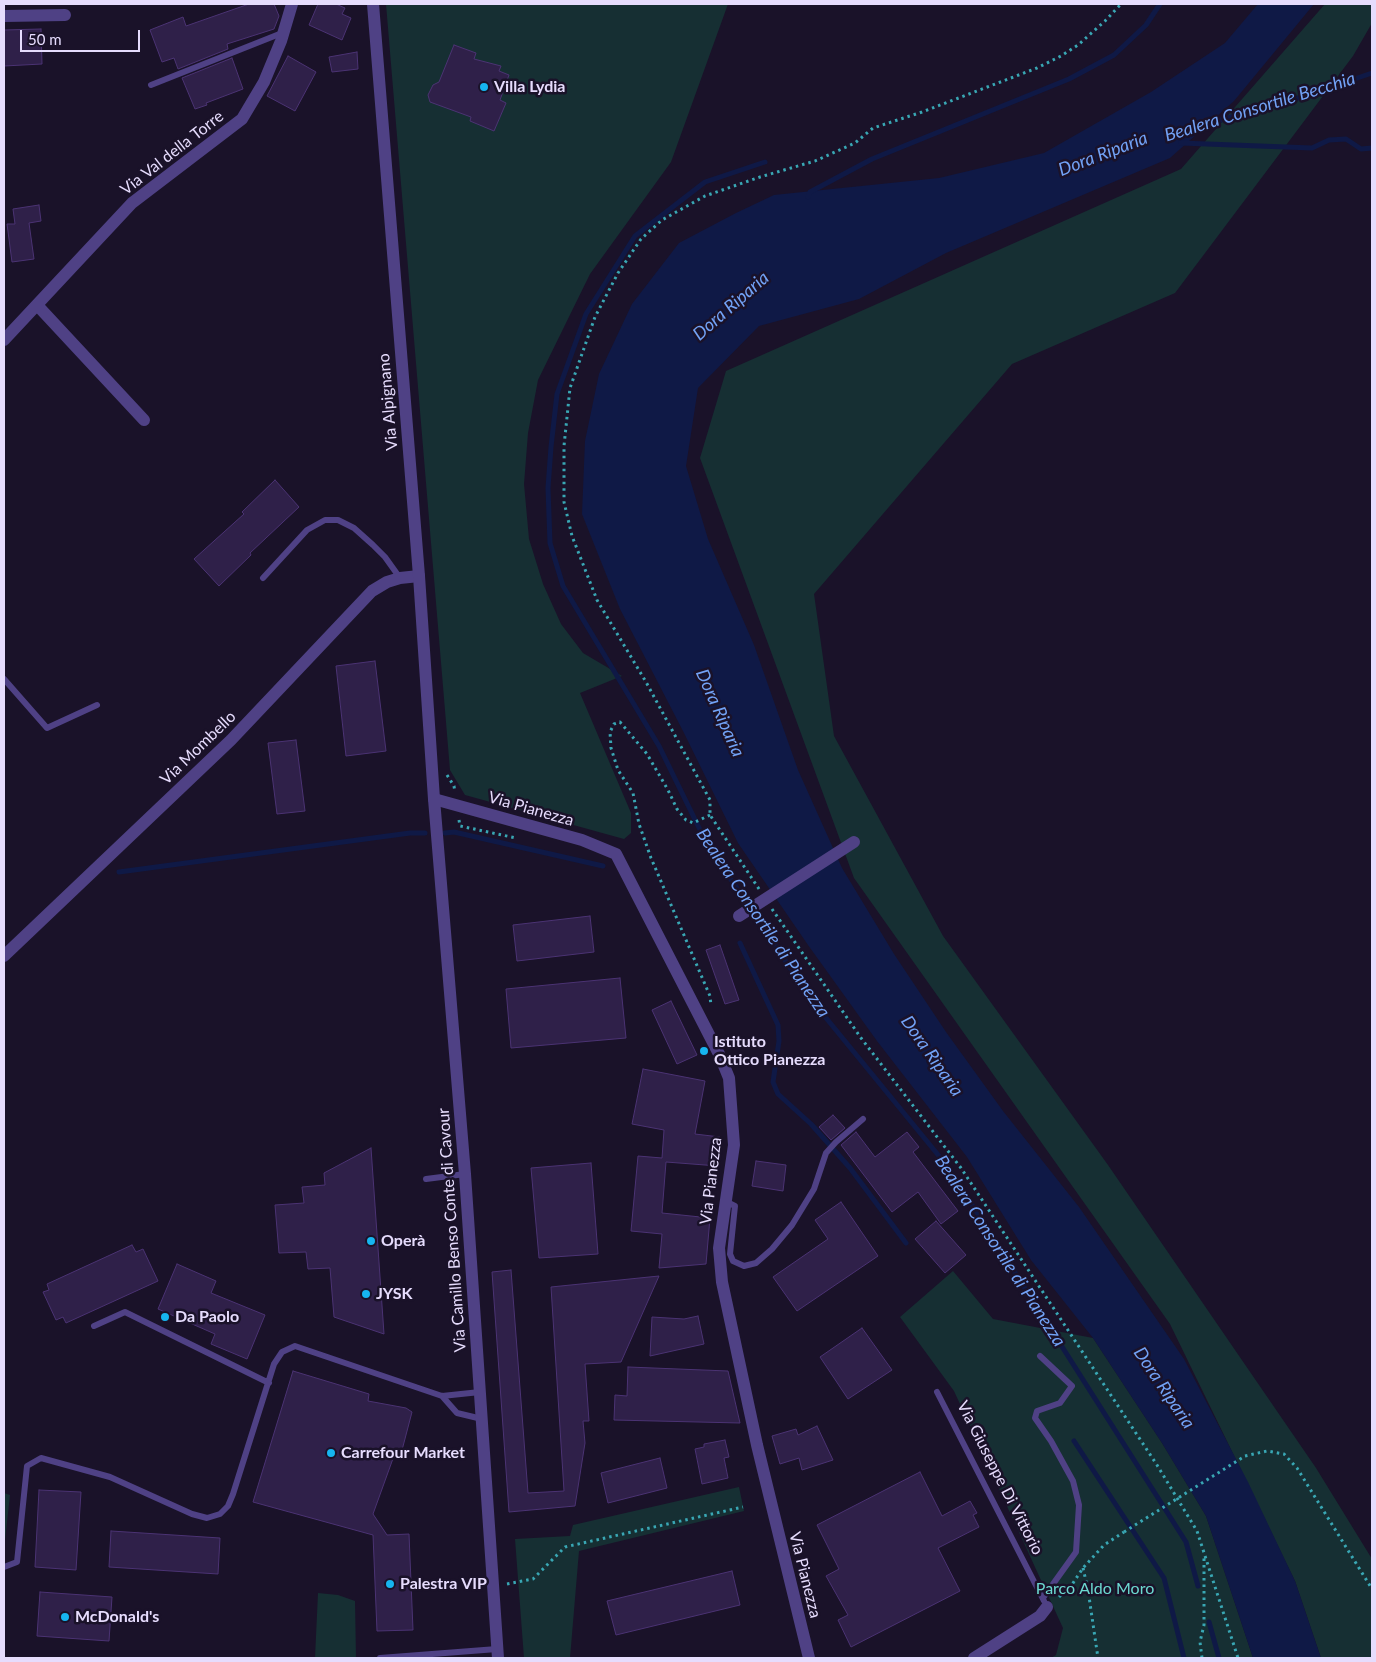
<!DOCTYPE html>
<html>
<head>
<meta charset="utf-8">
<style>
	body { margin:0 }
	#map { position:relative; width:1376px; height:1662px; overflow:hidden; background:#1a1229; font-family:Lato,sans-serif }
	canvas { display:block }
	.frame { position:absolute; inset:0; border:5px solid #e6dcfd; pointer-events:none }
	.scale { position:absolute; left:20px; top:30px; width:120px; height:22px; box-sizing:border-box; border:2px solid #e6dcfd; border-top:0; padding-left:6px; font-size:15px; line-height:18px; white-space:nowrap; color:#e6dcfd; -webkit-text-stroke:4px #1a1229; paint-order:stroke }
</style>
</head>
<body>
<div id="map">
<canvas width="1376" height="1662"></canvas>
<div class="frame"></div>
<div class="scale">50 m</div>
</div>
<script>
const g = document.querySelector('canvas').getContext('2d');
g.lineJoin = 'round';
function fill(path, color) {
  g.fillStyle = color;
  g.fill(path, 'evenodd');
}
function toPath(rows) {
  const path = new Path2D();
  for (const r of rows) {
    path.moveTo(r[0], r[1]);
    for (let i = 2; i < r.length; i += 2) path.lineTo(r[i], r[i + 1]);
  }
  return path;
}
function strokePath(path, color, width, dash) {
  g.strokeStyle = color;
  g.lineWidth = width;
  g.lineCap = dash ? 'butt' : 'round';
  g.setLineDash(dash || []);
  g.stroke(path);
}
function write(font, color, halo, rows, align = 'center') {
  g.font = font + ' Lato,sans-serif';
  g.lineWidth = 5;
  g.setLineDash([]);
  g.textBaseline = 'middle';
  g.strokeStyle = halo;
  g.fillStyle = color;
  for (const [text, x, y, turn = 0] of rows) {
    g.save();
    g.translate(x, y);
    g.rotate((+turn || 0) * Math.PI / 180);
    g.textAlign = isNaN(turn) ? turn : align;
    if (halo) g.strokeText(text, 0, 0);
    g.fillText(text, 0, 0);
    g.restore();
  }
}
fill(toPath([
	[386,4,728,4,671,162,590,274,538,380,528,433,524,484,529,539,543,584,561,624,583,653,622,676,580,693,631,813,631,833,624,839,465,795,450,770],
	[1325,4,1372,4,1372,23,1353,56,1175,293,1012,364,814,594,834,736,943,936,1108,1165,1316,1468,1372,1559,1372,1658,1321,1658,1295,1581,1170,1324,854,878,700,458,726,371,1181,169],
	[953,1271,993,1319,1093,1338,1162,1443,1206,1516,1253,1658,1051,1658,1056,1655,1063,1628,954,1391,900,1317],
	[739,1487,744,1511,579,1551,570,1658,524,1658,515,1539,570,1536,573,1525],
	[4,1493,10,1495,4,1549],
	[318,1593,338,1595,355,1601,356,1658,315,1658]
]), '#162f33');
fill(toPath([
	[1258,4,1314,4,1234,101,1170,158,946,253,859,299,759,326,698,388,686,466,708,539,754,645,798,770,842,868,894,954,946,1032,1003,1111,1079,1207,1184,1359,1248,1482,1295,1581,1321,1658,1253,1658,1206,1516,1162,1443,1093,1338,1031,1260,967,1157,877,1041,808,945,738,843,684,733,620,609,582,514,585,441,599,374,632,304,679,243,736,213,774,195,939,178,1044,153,1151,92,1225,43]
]), '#0f1946');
strokePath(toPath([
	[1203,125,1305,96,1372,73],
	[1181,143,1312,148,1329,140,1346,139,1361,149,1372,148],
	[765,162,705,182,635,236,586,314,557,394,551,447,548,488,550,543,563,586,659,746,706,842,813,1002,948,1167,1186,1542,1198,1586],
	[808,197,810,192,872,159,1069,79,1114,55,1146,25,1160,4],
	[445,833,454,832,603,866],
	[119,872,410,833,425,833],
	[740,943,778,1025,779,1041,773,1082,778,1094,811,1124,850,1168,906,1243],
	[1074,1441,1164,1578,1184,1658],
	[1209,1622,1219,1658]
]), '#0f1946', 5);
const building = toPath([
	[249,4,274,4,279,16,274,29,227,44,228,49,178,69,174,58,162,62,150,30,183,17,186,26,249,4],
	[318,4,336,4,345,8,342,14,351,18,342,40,309,25,318,4],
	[41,29,42,64,4,66,4,30,41,29],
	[454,45,476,53,474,59,501,66,499,71,509,75,500,100,506,103,494,131,470,121,471,117,430,102,428,95,433,85,439,82,454,45],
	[357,52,358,69,332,72,329,57,357,52],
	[288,56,316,72,295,111,267,96,288,56],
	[232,58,243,89,206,103,207,105,195,109,182,78,232,58],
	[39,205,41,221,29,223,34,259,12,262,7,224,15,224,13,209,39,205],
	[275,480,299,507,250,553,251,555,219,586,194,559,244,514,242,512,275,480],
	[375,661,386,751,346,756,336,666,375,661],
	[296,740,305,811,277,814,268,743,296,740],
	[590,916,594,952,517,961,513,925,590,916],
	[720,945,739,1000,725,1004,706,950,720,945],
	[620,978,626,1038,511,1048,506,989,620,978],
	[671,1001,697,1055,677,1064,652,1010,671,1001],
	[643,1069,705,1081,695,1134,720,1137,718,1166,666,1162,662,1213,710,1218,706,1264,659,1268,662,1234,631,1231,638,1156,662,1158,664,1130,632,1124,643,1069],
	[833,1115,845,1128,831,1140,819,1127,833,1115],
	[856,1132,875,1157,907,1132,919,1147,913,1152,958,1211,941,1224,918,1192,892,1212,841,1145,856,1132],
	[371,1148,384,1334,334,1317,330,1268,308,1269,306,1252,279,1253,275,1205,304,1203,302,1187,325,1185,324,1173,371,1148],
	[756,1161,786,1165,783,1191,752,1186,756,1161],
	[591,1163,598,1254,539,1258,531,1168,591,1163],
	[841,1202,878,1256,797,1311,773,1277,828,1239,815,1220,841,1202],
	[936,1221,966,1255,945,1273,915,1239,936,1221],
	[132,1245,136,1252,143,1249,158,1281,66,1323,63,1317,56,1320,43,1292,49,1290,47,1284,132,1245],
	[177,1264,216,1281,211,1293,265,1315,247,1359,211,1344,215,1334,158,1309,177,1264],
	[511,1270,528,1493,564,1491,551,1287,659,1276,621,1362,585,1364,589,1421,583,1421,585,1443,575,1506,509,1512,492,1272,511,1270],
	[698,1316,704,1344,650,1356,652,1317,684,1319,698,1316],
	[862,1328,892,1370,848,1399,820,1357,862,1328],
	[628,1367,728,1371,740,1423,614,1420,615,1395,627,1396,628,1367],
	[293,1371,369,1394,368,1401,406,1408,412,1412,401,1454,395,1453,373,1514,387,1535,409,1534,413,1630,377,1631,373,1535,253,1502,293,1371],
	[817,1426,833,1460,802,1470,799,1458,780,1464,772,1436,796,1429,798,1435,817,1426],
	[725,1440,729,1457,724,1458,728,1478,702,1484,695,1449,704,1447,704,1444,725,1440],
	[660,1458,667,1488,608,1503,601,1473,660,1458],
	[920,1472,942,1516,970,1501,977,1513,973,1515,979,1527,938,1548,960,1591,851,1647,838,1620,848,1615,826,1576,839,1569,817,1525,920,1472],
	[39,1490,81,1492,76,1570,35,1567,39,1490],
	[111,1531,220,1538,218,1574,109,1567,111,1531],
	[732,1571,740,1605,616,1635,607,1601,732,1571],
	[40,1592,112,1597,109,1641,37,1636,40,1592]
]);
fill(building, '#2f2049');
strokePath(building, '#4b3373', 1);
strokePath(toPath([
	[447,775,454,786,455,792],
	[710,815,693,823,686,820,677,809,668,790,647,754,620,722,614,724,610,732,611,748,618,770,633,793,639,824,651,858,710,996,711,1006],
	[459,820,460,826,516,838],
	[759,889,710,815,710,800,646,682,597,600,572,536,564,502,564,446,570,388,595,317,618,273,641,239,662,220,705,196,760,177,815,161,855,143,873,128,922,112,1037,68,1061,56,1078,45,1105,21,1121,4],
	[772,909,861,1038,961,1168,1157,1465,1197,1531,1238,1658],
	[1245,1456,1267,1451,1284,1454,1297,1468,1372,1589],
	[1083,1568,1088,1590,1098,1658],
	[507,1584,533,1579,565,1547,743,1507],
	[1059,1597,1071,1586,1083,1568,1104,1545,1124,1532],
	[1202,1658,1200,1642,1204,1625,1204,1558]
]), '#39a7b4', 3, [2.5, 4]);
strokePath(toPath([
	[151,85,282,33],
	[263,578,307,530,325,520,338,520,354,528,373,545,385,557,400,578],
	[4,679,47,728,97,705],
	[426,1179,465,1174],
	[725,1201,735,1206,730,1254,733,1261,744,1266,756,1263,772,1249,792,1225,814,1189,826,1153,836,1142,863,1119],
	[94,1326,125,1312,269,1383],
	[1040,1356,1072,1386,1060,1403,1037,1411,1035,1418,1051,1441,1073,1481,1079,1505,1076,1552,1043,1598],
	[937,1392,1044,1601],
	[442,1396,457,1413,482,1419],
	[4,1567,17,1562,27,1466,41,1458,110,1477,192,1514,207,1518,220,1514,228,1506,233,1494,274,1364,282,1352,295,1346,442,1396,480,1392],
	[380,1658,497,1649]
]), '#4f4185', 6);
strokePath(toPath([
	[4,16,65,15],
	[37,305,144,420],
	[4,340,132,203,242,119,264,82,281,41,292,4],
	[434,799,582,840,616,854,720,1056,729,1078,734,1145,719,1248,722,1282,757,1445,809,1658],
	[4,956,231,740,372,591,387,582,400,578,419,576],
	[974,1658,1040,1616,1047,1607]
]), '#4f4185', 12);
strokePath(toPath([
	[373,4,419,576,434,799,465,1174,498,1658]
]), '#4f4185', 12);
strokePath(toPath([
	[1124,1532,1245,1456]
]), '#39a7b4', 3, [2.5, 4]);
strokePath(toPath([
	[739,916,854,842]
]), '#4f4185', 12);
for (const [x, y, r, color] of [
	[484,87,5,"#16b5f0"],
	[704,1051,5,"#16b5f0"],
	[371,1241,5,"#16b5f0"],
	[366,1294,5,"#16b5f0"],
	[165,1317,5,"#16b5f0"],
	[331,1453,5,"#16b5f0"],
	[390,1584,5,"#16b5f0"],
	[65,1617,5,"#16b5f0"]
]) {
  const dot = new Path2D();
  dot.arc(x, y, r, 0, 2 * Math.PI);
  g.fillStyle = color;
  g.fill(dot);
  strokePath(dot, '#1a1229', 2);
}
write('bold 16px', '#e6dcfd', '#1a1229', [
	["Villa Lydia",494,87],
	["Istituto",714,1042],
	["Ottico Pianezza",714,1060],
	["Operà",381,1241],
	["JYSK",376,1294],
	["Da Paolo",175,1317],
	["Carrefour Market",341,1453],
	["Palestra VIP",400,1584],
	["McDonald's",75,1617]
], 'left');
write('16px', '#e6dcfd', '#1a1229', [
	["Via Val della Torre",172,153,-38],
	["Via Alpignano",388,402,-95],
	["Via Mombello",198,748,-44],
	["Via Pianezza",531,809,16],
	["Via Pianezza",711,1181,-83],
	["Via Camillo Benso Conte di Cavour",452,1230,-94],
	["Via Giuseppe Di Vittorio",1000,1478,63],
	["Via Pianezza",805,1575,76]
]);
write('16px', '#6cd9d0', '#1a1229', [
	["Parco Aldo Moro",1095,1589]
]);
write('italic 18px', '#72a2f6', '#1a1229', [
	["Bealera Consortile Becchia",1260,107,-17],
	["Dora Riparia",1103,154,-21],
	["Dora Riparia",731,306,-41],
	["Dora Riparia",720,713,66],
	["Bealera Consortile di Pianezza",763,923,56],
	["Dora Riparia",932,1056,55],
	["Bealera Consortile di Pianezza",1000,1251,57],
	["Dora Riparia",1164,1388,56]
]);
</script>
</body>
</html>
